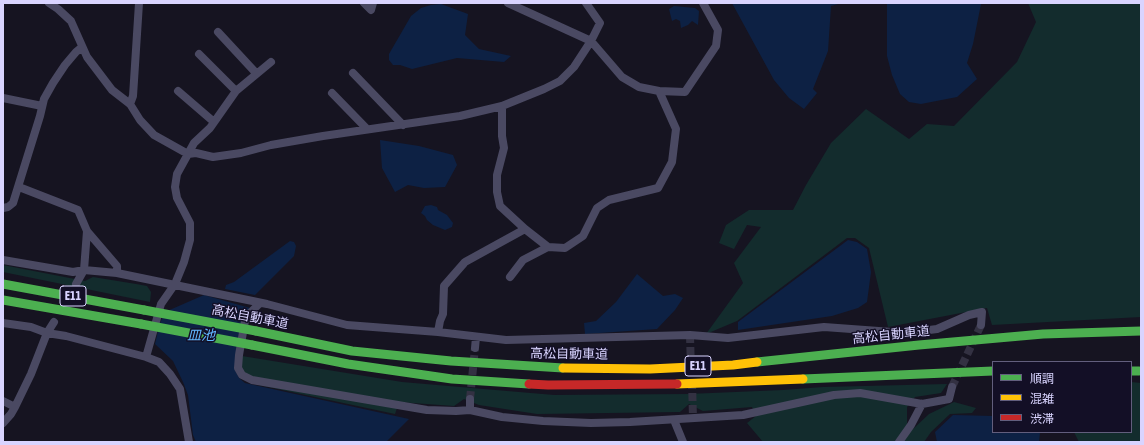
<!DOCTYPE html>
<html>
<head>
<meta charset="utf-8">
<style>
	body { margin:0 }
	#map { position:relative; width:1144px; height:445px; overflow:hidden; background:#161421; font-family:"Asap Condensed","Noto Sans JP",sans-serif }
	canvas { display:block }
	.frame { position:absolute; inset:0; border:4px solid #d9d4ff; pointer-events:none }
	.legend { position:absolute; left:992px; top:361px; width:140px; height:72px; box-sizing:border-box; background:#130f26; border:1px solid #625e7d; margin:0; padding:5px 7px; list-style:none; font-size:12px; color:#d9d4ff }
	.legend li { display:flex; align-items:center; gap:8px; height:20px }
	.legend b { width:20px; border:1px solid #625e7d }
</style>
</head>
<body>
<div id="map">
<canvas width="1144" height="445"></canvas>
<div class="frame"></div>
<ul class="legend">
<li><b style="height:5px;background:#4caf50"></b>順調</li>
<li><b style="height:5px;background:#ffc107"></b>混雑</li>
<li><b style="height:5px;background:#c62828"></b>渋滞</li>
</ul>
</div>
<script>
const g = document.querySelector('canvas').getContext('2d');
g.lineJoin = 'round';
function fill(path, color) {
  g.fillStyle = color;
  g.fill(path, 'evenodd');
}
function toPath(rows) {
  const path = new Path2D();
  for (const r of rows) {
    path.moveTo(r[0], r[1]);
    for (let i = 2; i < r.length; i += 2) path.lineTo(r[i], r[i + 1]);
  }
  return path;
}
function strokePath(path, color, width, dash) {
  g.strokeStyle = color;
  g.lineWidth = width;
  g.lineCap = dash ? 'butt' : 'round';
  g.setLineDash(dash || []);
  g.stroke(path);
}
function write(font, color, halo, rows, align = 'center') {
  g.font = font + ' "Asap Condensed","Noto Sans JP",sans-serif';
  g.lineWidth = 3;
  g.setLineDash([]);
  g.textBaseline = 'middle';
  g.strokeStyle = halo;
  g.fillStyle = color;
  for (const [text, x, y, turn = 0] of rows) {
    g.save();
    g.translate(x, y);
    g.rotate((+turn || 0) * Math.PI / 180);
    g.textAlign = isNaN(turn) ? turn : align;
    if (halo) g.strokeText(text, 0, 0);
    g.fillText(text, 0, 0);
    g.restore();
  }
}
fill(toPath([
	[1028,3,1141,3,1141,317,992,325,987,308,888,327,869,248,855,238,847,238,737,321,706,334,743,283,734,263,761,227,747,225,734,249,719,243,726,225,749,210,793,210,806,185,831,143,866,109,909,139,927,124,954,126,1017,62,1036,22],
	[3,265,85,281,93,277,136,284,147,286,151,292,150,302,3,272],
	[242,356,402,382,554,395,688,394,783,390,823,387,947,384,941,393,915,397,907,407,907,425,912,430,929,414,954,402,976,408,972,413,950,414,931,432,924,442,763,442,747,423,756,416,752,407,703,411,689,404,680,412,537,414,479,405,464,399,454,406,399,402,395,414,259,385,242,370],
	[1131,382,1141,383,1141,442,1079,442,1074,432,1131,432]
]), '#132c2d');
fill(toPath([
	[732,3,842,3,831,6,828,51,813,89,817,93,804,109,789,98,774,80],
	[887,3,981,4,973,44,967,63,977,79,957,97,921,104,909,102,900,94,892,75,887,56],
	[441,4,468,14,465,35,479,49,511,56,504,62,457,58,412,69,400,65,393,65,389,60,389,54,411,16,421,8,431,5],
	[674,6,695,8,699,11,698,25,692,21,688,25,681,28,680,21,676,19,672,21,669,9],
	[380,140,419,146,453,155,457,165,445,187,424,188,408,185,395,192,382,168],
	[431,205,437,207,438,210,447,215,453,223,452,227,445,230,433,225,427,220,425,216,421,213,425,206],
	[848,240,857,242,867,249,871,272,867,302,858,308,832,316,738,330,738,322],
	[290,241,294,242,296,246,294,256,255,295,225,289,226,285,234,282],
	[637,274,663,296,675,294,683,298,675,310,657,329,585,334,584,323,596,321,616,302],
	[204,295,250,308,242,320,235,358,235,370,239,378,245,383,409,419,386,442,196,442,193,435,188,395,183,382,173,361,155,344,160,323,165,312],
	[953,415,993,416,993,432,1040,432,1039,442,937,442,935,432]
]), '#0d2144');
strokePath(toPath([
	[690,335,691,370],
	[692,381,693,418],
	[952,387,981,325],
	[470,399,475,348]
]), '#333142', 8, [8, 4]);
strokePath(toPath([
	[49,3,58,9,71,21,87,57,112,90,130,104,140,120,154,135,188,154,177,174,175,187,177,198,190,223,190,240,184,262,175,284,161,304,146,357],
	[364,3,371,10,373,3],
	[508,3,591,41,622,77,639,87,659,91,676,129,672,162,658,188,609,200,597,208,583,236,565,248,548,247],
	[218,32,256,73],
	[199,54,236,91],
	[353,73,403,125],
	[178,91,214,122],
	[659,91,685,92,716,46,718,30,703,3],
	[332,93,367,129],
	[3,98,42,106],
	[130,104,133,96,139,3],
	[188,154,196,153,213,157,241,153,271,145,323,136,460,116,502,106,544,89,560,81,574,67,591,41,600,23,586,3],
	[188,154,194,143,210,128,236,91,271,62],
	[19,187,78,210,87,231,84,270,76,284],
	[3,208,8,207,13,203,40,116,44,99,53,83,65,65,76,52,82,47],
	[87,231,117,266,117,273],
	[3,260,73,272,84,270,117,273,267,304,347,325,438,332,506,340,690,335,728,338,824,327,906,333,937,329,969,315,982,312,981,325],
	[510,277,523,260,548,247,525,229],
	[259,304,247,316,245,321,239,355,238,368,242,375,252,380,427,410,456,411,470,410,502,417,543,421,591,423,630,422,743,415,834,395,860,393,922,404,949,399,952,387],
	[3,323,31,327,47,333,66,336,146,357,159,362,170,374,180,389,189,442],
	[438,332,440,321,443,314,444,286,465,262,525,229,500,206,497,192,497,175,504,148,502,136,502,106],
	[475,348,476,337],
	[3,401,15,407],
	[470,410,470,399],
	[674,420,683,442],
	[3,423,11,414,15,407,31,374,47,333,54,322],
	[899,442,911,425,922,404]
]), '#4a4962', 8);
strokePath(toPath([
	[3,284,144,310],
	[3,300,141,324],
	[256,331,352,351,451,361,563,368],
	[252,345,348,364,452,379,529,384],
	[757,362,919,345,1043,334,1141,331],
	[1131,371,1139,371],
	[803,379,993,371]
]), '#4caf50', 9);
strokePath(toPath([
	[563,368,650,369,733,365,757,362],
	[677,384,803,379]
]), '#ffc107', 9);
strokePath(toPath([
	[529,384,548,385,677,384]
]), '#c62828', 9);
strokePath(toPath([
	[144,310,256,331],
	[141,324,252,345]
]), '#4caf50', 9);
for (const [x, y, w] of [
	[73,296,26],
	[698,366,26]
]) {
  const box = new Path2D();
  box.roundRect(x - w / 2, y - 10, w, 20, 3);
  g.fillStyle = '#130f26';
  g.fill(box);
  strokePath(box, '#d9d4ff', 1);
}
write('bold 12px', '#d9d4ff', null, [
	["E11",73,296],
	["E11",698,366]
]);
write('13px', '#d9d4ff', '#130f26', [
	["高松自動車道",250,317,11],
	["高松自動車道",891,335,-6],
	["高松自動車道",569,354,1]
]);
write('italic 14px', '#62b6ff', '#130f26', [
	["皿池",201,336]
]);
</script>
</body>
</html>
